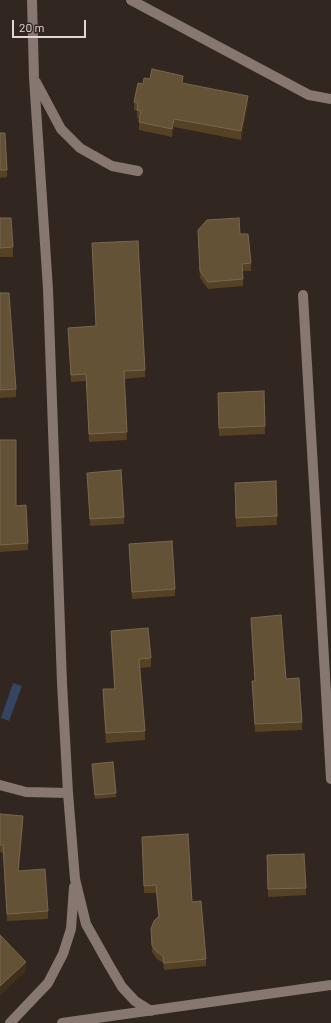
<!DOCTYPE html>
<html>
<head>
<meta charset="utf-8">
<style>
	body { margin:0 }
	#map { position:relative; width:331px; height:1023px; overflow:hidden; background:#322621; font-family:Barlow,sans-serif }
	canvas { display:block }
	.scale { position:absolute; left:12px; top:20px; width:74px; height:18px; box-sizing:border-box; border:2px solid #e1d8d5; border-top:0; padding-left:5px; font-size:12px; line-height:14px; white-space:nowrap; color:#e1d8d5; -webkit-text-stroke:3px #322621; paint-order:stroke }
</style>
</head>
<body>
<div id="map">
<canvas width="331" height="1023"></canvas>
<div class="scale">20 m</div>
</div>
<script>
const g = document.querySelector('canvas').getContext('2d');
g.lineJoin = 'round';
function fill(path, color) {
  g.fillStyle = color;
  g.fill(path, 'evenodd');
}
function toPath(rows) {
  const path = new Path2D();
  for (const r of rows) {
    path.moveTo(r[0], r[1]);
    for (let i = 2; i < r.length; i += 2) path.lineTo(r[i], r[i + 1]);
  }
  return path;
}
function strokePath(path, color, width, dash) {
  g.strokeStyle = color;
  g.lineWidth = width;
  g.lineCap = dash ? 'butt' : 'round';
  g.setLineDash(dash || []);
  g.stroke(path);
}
fill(toPath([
	[13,683,22,686,9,721,1,718]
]), '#344562');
strokePath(toPath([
	[32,0,34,78,48,289,62,683,68,793,75,879,86,924,109,965,122,987,135,1001,151,1011],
	[131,0,309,95,331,99],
	[36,82,61,129,80,148,112,166,138,171],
	[303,295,331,779],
	[0,785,26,792,68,793],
	[10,1023,48,983,63,954,71,929,74,887],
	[62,1023,331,985]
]), '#867770', 10);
fill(toPath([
	[150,79,183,83,248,104,241,140,174,127,172,137,139,130,139,119,137,118,137,111,134,110,134,102,143,84],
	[0,133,7,170,7,177,0,178],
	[0,218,13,247,13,257,0,257],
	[240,234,251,263,251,271,243,271,243,286,208,289,200,278,198,237],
	[92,243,145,370,145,377,124,379,127,440,89,442,86,381,71,382,68,328,96,326],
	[0,293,16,389,16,397,0,398],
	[264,391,265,434,219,436,218,400],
	[0,440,16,506,28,543,28,550,0,552],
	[87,473,124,517,124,524,90,526],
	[235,483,277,516,277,525,236,527],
	[129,544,175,589,175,596,132,599],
	[251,618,286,679,302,722,302,730,255,732,252,681,255,681],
	[111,631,151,658,151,667,140,668,145,731,145,740,106,743,103,699,103,689,114,689,111,640],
	[92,764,116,793,116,797,95,799],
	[0,814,23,823,19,870,48,911,48,919,7,921,3,853,0,852],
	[142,837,192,902,206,959,206,966,164,970,163,963,157,959,152,952,151,929,158,916,156,893,144,893],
	[267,855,306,888,306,895,268,897]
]), '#554124');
fill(toPath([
	[248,96,248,104,241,140,241,131],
	[174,119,174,127,172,137,172,129],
	[23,816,23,823,18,878,18,871],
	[26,962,26,971,0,996,0,986]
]), '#40301b');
const building = toPath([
	[152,69,183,76,182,83,248,96,241,131,174,119,172,129,139,122,141,111,137,110,138,103,134,102,138,83,143,84,144,78,150,79,152,69],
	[0,133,5,133,7,170,0,170,0,133],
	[0,218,11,218,13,247,0,248,0,218],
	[239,218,240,234,248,234,251,263,242,264,243,279,208,282,200,271,198,230,207,220,239,218],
	[138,241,145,370,124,371,127,432,89,434,86,374,71,375,68,328,96,326,92,243,138,241],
	[0,293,9,293,16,389,0,390,0,293],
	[264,391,265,426,219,428,218,393,264,391],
	[0,440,16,440,16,506,26,505,28,543,0,545,0,440],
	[121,470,124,517,90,519,87,473,121,470],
	[276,481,277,516,236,518,235,483,276,481],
	[172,541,175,589,132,592,129,544,172,541],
	[281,615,286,679,299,678,302,722,255,724,252,681,255,681,251,618,281,615],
	[148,628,151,658,139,659,145,731,106,733,103,689,115,689,111,631,148,628],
	[113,762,116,793,95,795,92,764,113,762],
	[0,814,23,816,18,871,45,869,48,911,7,914,3,845,0,845,0,814],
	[188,834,192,902,201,901,206,959,164,963,163,956,157,952,152,945,151,929,154,921,159,916,156,885,144,886,142,837,188,834],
	[304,854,306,888,268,889,267,855,304,854],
	[0,935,26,962,0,986,0,935]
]);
fill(building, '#645237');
strokePath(building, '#776750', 1);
</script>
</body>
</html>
